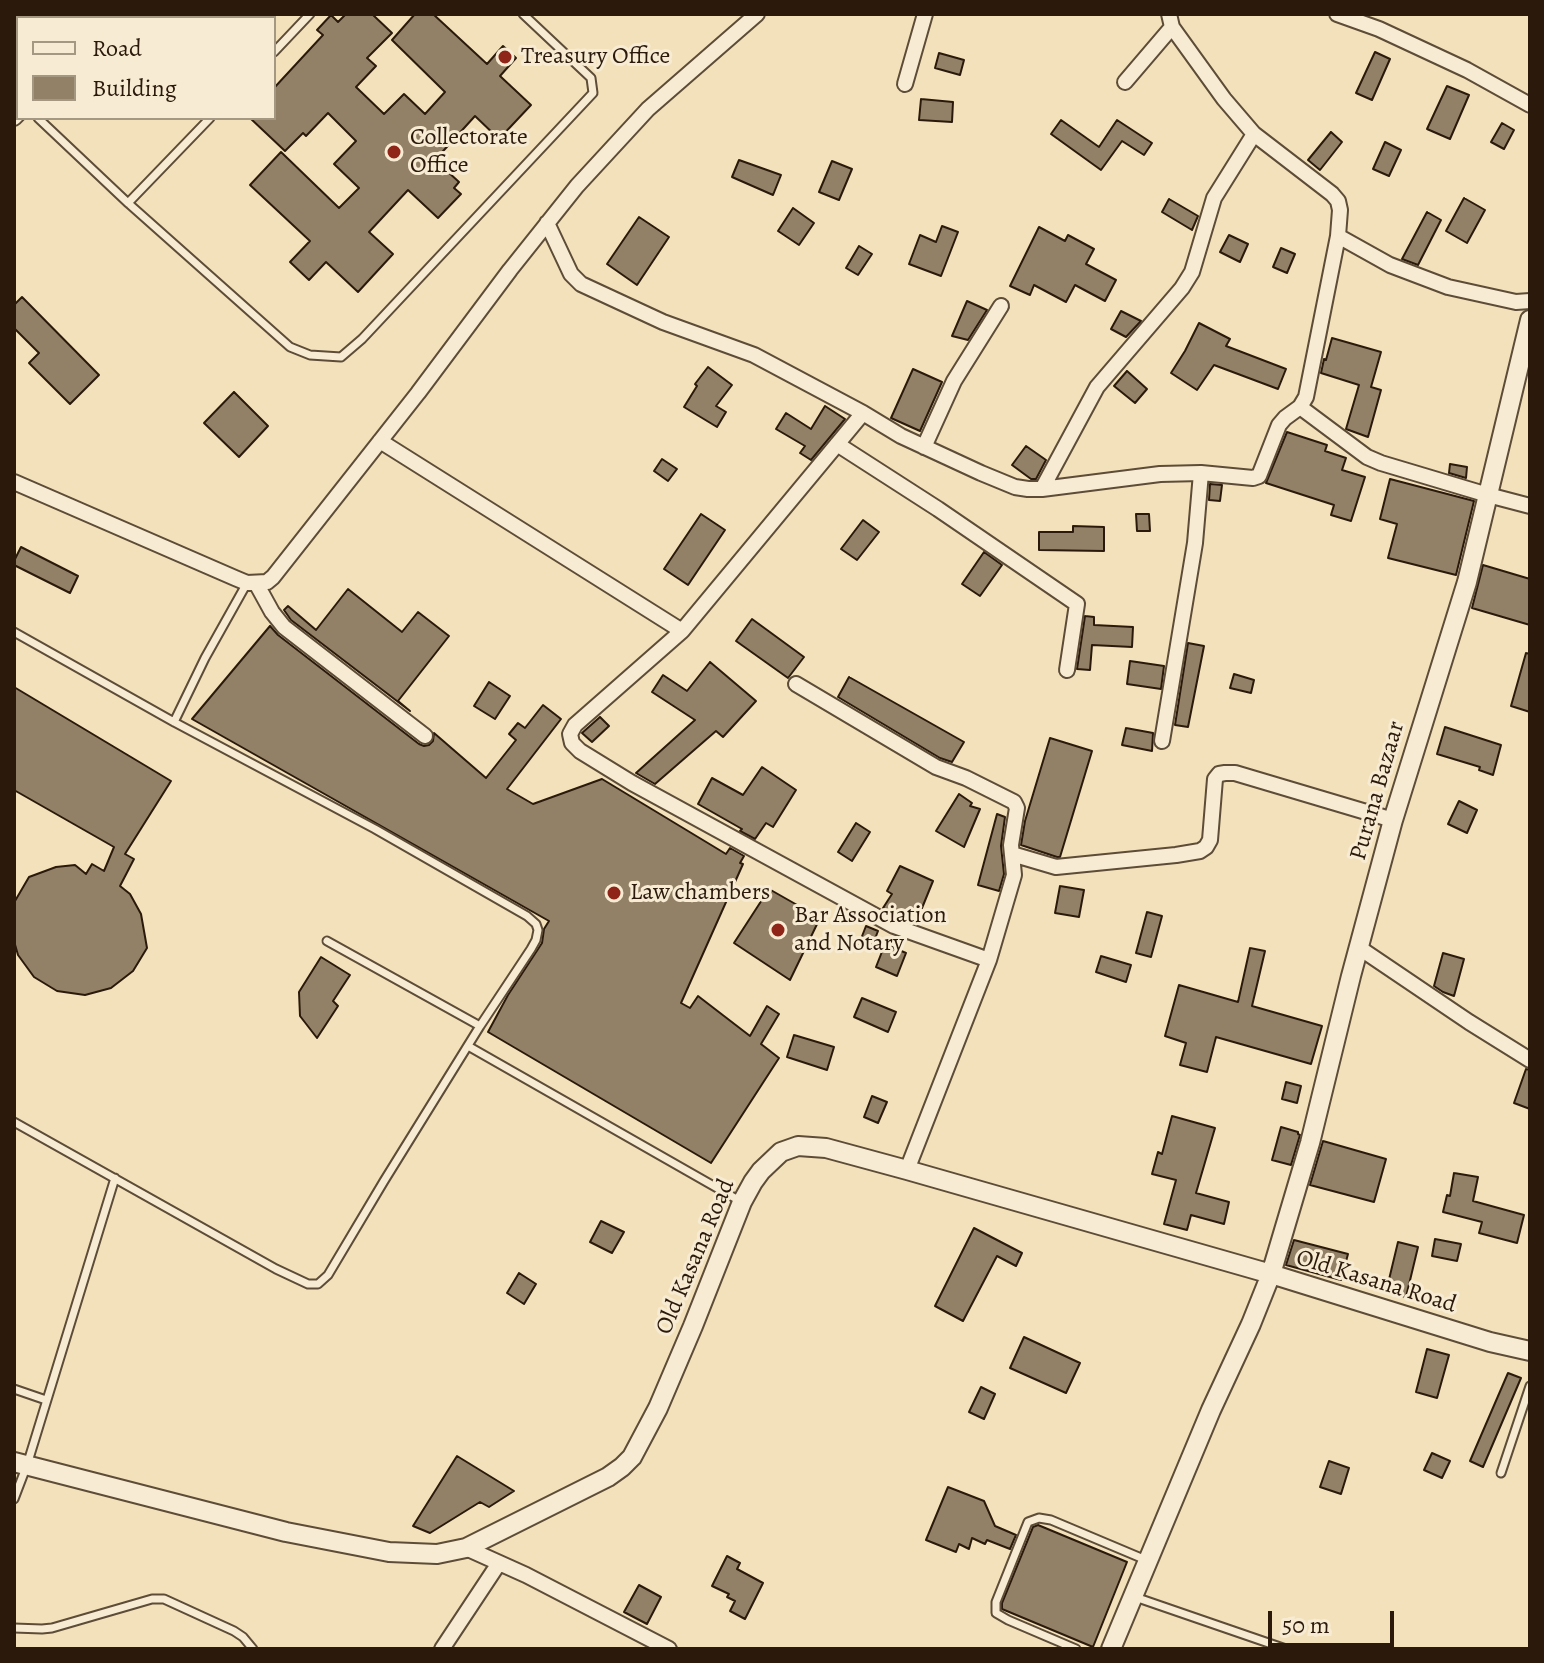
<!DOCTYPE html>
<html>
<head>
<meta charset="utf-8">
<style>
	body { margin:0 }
	#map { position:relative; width:1544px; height:1663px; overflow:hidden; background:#f3e1bb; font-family:Alegreya,serif }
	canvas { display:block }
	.frame { position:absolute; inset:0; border:16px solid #2b1a0b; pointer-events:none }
	.legend { position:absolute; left:16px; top:16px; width:260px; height:104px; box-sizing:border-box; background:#f7ecd3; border:2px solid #a59883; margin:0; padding:10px 14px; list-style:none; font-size:24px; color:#2b1a0b }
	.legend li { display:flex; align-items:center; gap:16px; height:40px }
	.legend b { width:40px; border:2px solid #a59883 }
	.scale { position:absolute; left:1268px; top:1611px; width:126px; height:36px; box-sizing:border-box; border:4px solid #2b1a0b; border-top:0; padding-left:10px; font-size:24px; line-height:28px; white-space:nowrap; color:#2b1a0b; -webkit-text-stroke:6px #f7ecd3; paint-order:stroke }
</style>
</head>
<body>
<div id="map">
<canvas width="1544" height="1663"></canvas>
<div class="frame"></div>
<ul class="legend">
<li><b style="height:10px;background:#f7ecd3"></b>Road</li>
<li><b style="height:22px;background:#938167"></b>Building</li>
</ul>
<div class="scale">50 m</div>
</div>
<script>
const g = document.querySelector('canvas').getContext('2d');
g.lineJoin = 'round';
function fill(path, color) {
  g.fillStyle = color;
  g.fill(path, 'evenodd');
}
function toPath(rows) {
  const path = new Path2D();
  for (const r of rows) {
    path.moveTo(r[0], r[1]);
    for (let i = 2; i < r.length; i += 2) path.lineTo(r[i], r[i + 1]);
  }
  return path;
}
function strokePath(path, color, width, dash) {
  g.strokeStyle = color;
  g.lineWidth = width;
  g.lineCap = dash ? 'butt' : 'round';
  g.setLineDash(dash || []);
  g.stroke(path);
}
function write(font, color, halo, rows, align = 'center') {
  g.font = font + ' Alegreya,serif';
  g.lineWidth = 6;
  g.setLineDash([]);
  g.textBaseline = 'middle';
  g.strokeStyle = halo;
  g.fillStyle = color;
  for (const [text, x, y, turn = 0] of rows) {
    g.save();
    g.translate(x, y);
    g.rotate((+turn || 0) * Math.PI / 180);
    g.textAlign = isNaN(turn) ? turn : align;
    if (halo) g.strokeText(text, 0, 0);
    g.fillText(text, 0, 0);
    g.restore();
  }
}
const building = toPath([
	[346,14,372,14,392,33,367,58,376,66,356,87,384,114,404,94,425,114,445,92,392,40,415,14,433,14,487,64,503,46,516,58,500,76,531,105,499,139,475,116,435,160,459,182,454,188,461,194,438,218,408,190,369,232,393,254,358,292,326,262,309,280,290,262,310,241,250,185,281,152,339,208,359,188,334,164,356,141,328,113,306,136,303,133,285,151,250,118,274,118,274,88,323,35,317,30,331,15,338,22,346,14],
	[1375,52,1390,59,1372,100,1356,93,1375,52],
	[939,53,964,60,960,75,935,68,939,53],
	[1447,86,1469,95,1450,139,1427,129,1447,86],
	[921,99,953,102,952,122,919,120,921,99],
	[1061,120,1099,147,1117,120,1152,143,1144,155,1122,141,1101,170,1051,134,1061,120],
	[1502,123,1514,130,1504,149,1491,142,1502,123],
	[1331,132,1342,142,1320,170,1308,160,1331,132],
	[1385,142,1401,150,1389,176,1373,169,1385,142],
	[739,160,781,175,773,195,732,177,739,160],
	[832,161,852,169,839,200,819,192,832,161],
	[1464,198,1485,210,1467,243,1446,231,1464,198],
	[1169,199,1198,216,1192,230,1162,212,1169,199],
	[793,208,814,223,799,245,778,231,793,208],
	[1427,212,1441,220,1418,265,1402,259,1427,212],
	[639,217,669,237,637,285,607,264,639,217],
	[942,226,958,232,941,276,909,264,920,235,936,242,942,226],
	[1039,227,1065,241,1068,235,1094,249,1086,264,1116,280,1105,301,1075,285,1066,302,1034,285,1030,295,1010,286,1039,227],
	[1229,235,1248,244,1240,262,1220,252,1229,235],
	[859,246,872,254,858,275,846,268,859,246],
	[1281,248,1295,254,1287,273,1273,267,1281,248],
	[22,297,99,375,70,404,29,363,39,353,14,328,14,305,22,297],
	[967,301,987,310,968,340,952,336,967,301],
	[1121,311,1141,321,1126,337,1111,329,1121,311],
	[1199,323,1230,339,1226,346,1286,369,1278,389,1214,365,1197,390,1171,373,1185,351,1199,323],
	[1332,338,1381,352,1371,387,1381,390,1368,437,1346,429,1359,385,1321,373,1324,359,1326,360,1332,338],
	[708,367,732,385,716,406,726,412,717,427,684,407,697,386,695,384,708,367],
	[913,369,942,382,920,431,891,418,913,369],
	[1127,371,1147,389,1135,403,1114,386,1127,371],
	[234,392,268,426,239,457,204,423,234,392],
	[825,406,845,419,811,460,800,453,805,446,776,429,786,413,811,429,825,406],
	[1287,432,1327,445,1325,451,1346,458,1342,470,1365,477,1351,521,1331,515,1334,505,1266,483,1287,432],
	[1026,446,1046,460,1036,479,1031,479,1012,465,1026,446],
	[662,459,677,469,668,481,654,471,662,459],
	[1450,464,1467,467,1466,478,1449,473,1450,464],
	[1390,479,1474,501,1456,575,1388,558,1397,524,1380,519,1390,479],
	[1210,484,1222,485,1220,501,1209,500,1210,484],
	[701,514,725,530,688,585,664,569,701,514],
	[1136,514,1149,514,1150,531,1137,531,1136,514],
	[863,520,879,532,857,560,841,549,863,520],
	[1073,526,1104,527,1104,551,1039,550,1039,532,1073,532,1073,526],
	[21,547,78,576,70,593,14,565,14,561,21,547],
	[984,552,1002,565,980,596,962,584,984,552],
	[1483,565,1530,579,1530,625,1472,608,1483,565],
	[348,589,402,632,418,612,449,636,398,701,410,711,291,620,284,610,288,606,316,630,348,589],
	[1085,616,1094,617,1094,625,1133,627,1132,647,1092,645,1090,670,1077,669,1085,616],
	[752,619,804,657,788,678,736,641,752,619],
	[270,626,278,635,419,744,424,746,429,745,433,741,434,733,486,778,516,740,509,734,518,723,525,728,543,705,561,719,507,789,533,804,602,779,726,854,730,848,744,856,740,863,743,864,681,1003,690,1008,698,996,750,1036,767,1006,779,1014,761,1044,779,1058,711,1163,488,1032,508,995,542,943,544,929,549,921,192,719,270,626],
	[1188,643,1204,646,1188,727,1175,725,1188,643],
	[1526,653,1530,654,1530,712,1511,706,1526,653],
	[1130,661,1164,666,1161,689,1127,684,1130,661],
	[710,662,756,701,723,737,716,731,655,784,636,773,695,720,652,692,663,675,687,691,710,662],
	[1234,674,1254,680,1251,693,1230,688,1234,674],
	[849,677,964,742,952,762,940,758,838,697,849,677],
	[489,682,510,696,495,719,474,706,489,682],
	[14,687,171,781,125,854,134,859,120,886,130,894,141,914,147,948,133,971,111,988,85,995,57,991,34,977,18,955,14,941,15,901,29,877,56,867,75,865,86,874,92,864,104,871,114,847,14,790,14,687],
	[600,717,609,726,592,742,582,733,600,717],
	[1445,727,1501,745,1493,775,1479,770,1480,767,1437,754,1445,727],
	[1126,728,1153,733,1152,751,1122,745,1126,728],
	[1050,738,1092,751,1060,857,1057,857,1021,845,1025,821,1050,738],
	[762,767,796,790,773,827,766,823,755,839,740,831,742,829,698,804,712,778,743,795,762,767],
	[959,794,972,803,970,806,980,809,964,847,936,831,959,794],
	[1459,801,1477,810,1467,833,1448,824,1459,801],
	[997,814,1005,817,1001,846,1004,874,999,891,978,885,997,814],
	[856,823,870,832,852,861,838,852,856,823],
	[900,866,933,881,922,908,919,906,908,920,883,908,892,894,887,891,900,866],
	[1060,886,1084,890,1079,917,1055,913,1060,886],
	[769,889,820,918,790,980,734,943,769,889],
	[1147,912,1162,916,1151,957,1136,953,1147,912],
	[866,926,878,931,871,949,859,944,866,926],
	[885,944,906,953,897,976,876,967,885,944],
	[1250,948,1265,951,1252,1006,1322,1026,1311,1064,1216,1037,1207,1072,1180,1065,1186,1043,1165,1036,1179,985,1238,1002,1250,948],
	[1443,953,1464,959,1454,996,1443,992,1434,986,1443,953],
	[1101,956,1131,965,1126,982,1096,972,1101,956],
	[321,957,350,975,333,1001,338,1006,317,1038,300,1016,299,992,321,957],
	[862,998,896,1012,888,1032,854,1017,862,998],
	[794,1035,834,1047,827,1070,787,1057,794,1035],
	[1526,1069,1530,1070,1530,1109,1514,1103,1526,1069],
	[1286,1082,1301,1086,1297,1103,1282,1099,1286,1082],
	[872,1096,887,1102,878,1123,864,1117,872,1096],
	[1172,1116,1215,1128,1196,1193,1229,1202,1224,1224,1191,1215,1187,1230,1164,1224,1176,1180,1152,1174,1158,1152,1162,1154,1172,1116],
	[1281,1127,1298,1132,1298,1134,1300,1135,1291,1165,1272,1160,1281,1127],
	[1323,1141,1386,1159,1374,1202,1310,1185,1323,1141],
	[1454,1173,1478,1177,1473,1201,1524,1215,1517,1243,1479,1233,1482,1222,1443,1212,1447,1195,1450,1196,1454,1173],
	[601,1221,624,1232,612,1253,590,1242,601,1221],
	[974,1228,1022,1253,1016,1266,997,1256,963,1321,935,1306,974,1228],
	[1435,1239,1461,1244,1457,1261,1432,1256,1435,1239],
	[1294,1240,1348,1254,1341,1280,1286,1265,1294,1240],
	[1398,1242,1418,1247,1406,1297,1386,1292,1398,1242],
	[519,1273,536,1284,524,1304,507,1293,519,1273],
	[1024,1337,1080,1363,1066,1393,1010,1368,1024,1337],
	[1427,1349,1449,1355,1437,1398,1416,1392,1427,1349],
	[1508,1373,1521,1378,1483,1467,1470,1461,1508,1373],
	[981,1387,995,1394,984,1419,969,1412,981,1387],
	[1432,1453,1450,1461,1442,1478,1424,1470,1432,1453],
	[457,1456,514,1491,489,1507,480,1502,430,1533,413,1526,457,1456],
	[1329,1461,1349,1468,1341,1494,1320,1487,1329,1461],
	[948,1487,984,1501,995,1526,1016,1535,1010,1549,987,1540,985,1544,972,1538,969,1549,959,1544,956,1552,926,1540,948,1487],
	[1038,1525,1127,1562,1093,1647,1002,1609,1002,1603,1033,1527,1038,1525],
	[727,1556,740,1563,737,1569,763,1583,745,1619,730,1611,735,1601,727,1597,729,1594,712,1586,727,1556],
	[639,1585,661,1597,647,1624,624,1612,639,1585]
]);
fill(building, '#938167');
strokePath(building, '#2b1a0b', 2);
const service = toPath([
	[274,52,310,14],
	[14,96,18,100],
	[38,118,128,203,290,347,310,355,341,357,362,339,593,93,591,78,523,14],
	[128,203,210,118],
	[14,632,174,722,375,829,527,916,536,924,538,930,536,940,531,949,480,1026,384,1181,328,1275,318,1284,308,1284,276,1269,14,1122],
	[174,722,205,658,247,583],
	[327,941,480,1026],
	[468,1046,740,1201],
	[14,1389,46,1400],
	[1501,1473,1530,1386],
	[14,1499,27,1465,115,1178],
	[1135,1597,1286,1649],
	[14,1628,42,1629,52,1628,152,1599,164,1599,234,1631,243,1637,253,1649],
	[1076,1649,1008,1620,996,1613,996,1602,1028,1522,1039,1518,1051,1520,1146,1560]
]);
const minor = toPath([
	[1169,14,1172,27,1224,99,1254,134,1332,194,1338,201,1340,210,1338,236],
	[1337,14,1379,29,1467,70,1530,105],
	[107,18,111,14],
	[1125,82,1172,27],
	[905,84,925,14],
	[14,118,18,114],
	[547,223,571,274,581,284,663,322,754,355,863,413,901,436,981,473,1015,487,1028,489,1042,489,1160,474,1201,473,1253,478,1259,476,1279,425,1285,418,1300,407,1306,397,1338,236,1390,265,1448,287,1516,302,1530,301],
	[1300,407,1367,457,1381,463,1488,495,1530,506],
	[380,441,682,631,863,413],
	[837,444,938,509,1077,604,1067,670],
	[924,447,954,381,1001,306],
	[14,482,235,578,247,583,267,582,273,577,418,393,510,270,577,186,648,109,757,14],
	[1042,489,1097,387,1182,288,1192,272,1214,198,1254,134],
	[256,583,272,612,284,627,425,736],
	[682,631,575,725,570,734,572,743,580,751,632,783,894,926,989,960],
	[796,684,936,767,966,778,1014,802,1017,808,1011,845,1014,875,989,960,907,1170],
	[1162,741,1195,543,1201,473],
	[1012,854,1056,867,1176,855,1200,851,1206,847,1210,840,1215,779,1219,774,1225,773,1235,773,1393,820],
	[1358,947,1469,1022,1530,1060],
	[466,1548,526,1575,669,1649],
	[442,1649,499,1563]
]);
const tertiary = toPath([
	[14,1462,286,1532,389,1552,437,1554,466,1548,608,1477,622,1467,632,1457,658,1408,693,1326,742,1202,753,1182,761,1171,781,1152,798,1146,826,1148,907,1170,1271,1274,1490,1342,1530,1351],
	[1111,1649,1211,1410,1251,1324,1271,1274,1310,1143,1351,976,1393,820,1467,582,1530,320]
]);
const secondary = toPath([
	[14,30,18,26]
]);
strokePath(service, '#5d4c37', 11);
strokePath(minor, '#5d4c37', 18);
strokePath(tertiary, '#5d4c37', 22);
strokePath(secondary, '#2b1a0b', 24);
strokePath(service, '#f7ecd3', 7);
strokePath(minor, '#f7ecd3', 14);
strokePath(tertiary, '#f7ecd3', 18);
strokePath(secondary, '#f7ecd3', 20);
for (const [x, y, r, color] of [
	[505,57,8,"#8f2418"],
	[394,152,8,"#8f2418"],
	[614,893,8,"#8f2418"],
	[778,930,8,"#8f2418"]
]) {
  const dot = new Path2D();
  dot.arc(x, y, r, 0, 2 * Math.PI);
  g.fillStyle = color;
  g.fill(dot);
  strokePath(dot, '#f7ecd3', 3);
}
write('24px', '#2b1a0b', '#f7ecd3', [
	["Treasury Office",521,57],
	["Collectorate",410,138],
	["Office",410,166],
	["Law chambers",630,893],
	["Bar Association",794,916],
	["and Notary",794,944]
], 'left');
write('24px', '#2b1a0b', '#f7ecd3', [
	["Purana Bazaar",1378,791,-74],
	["Old Kasana Road",696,1257,-67],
	["Old Kasana Road",1376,1282,17]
]);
</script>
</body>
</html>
